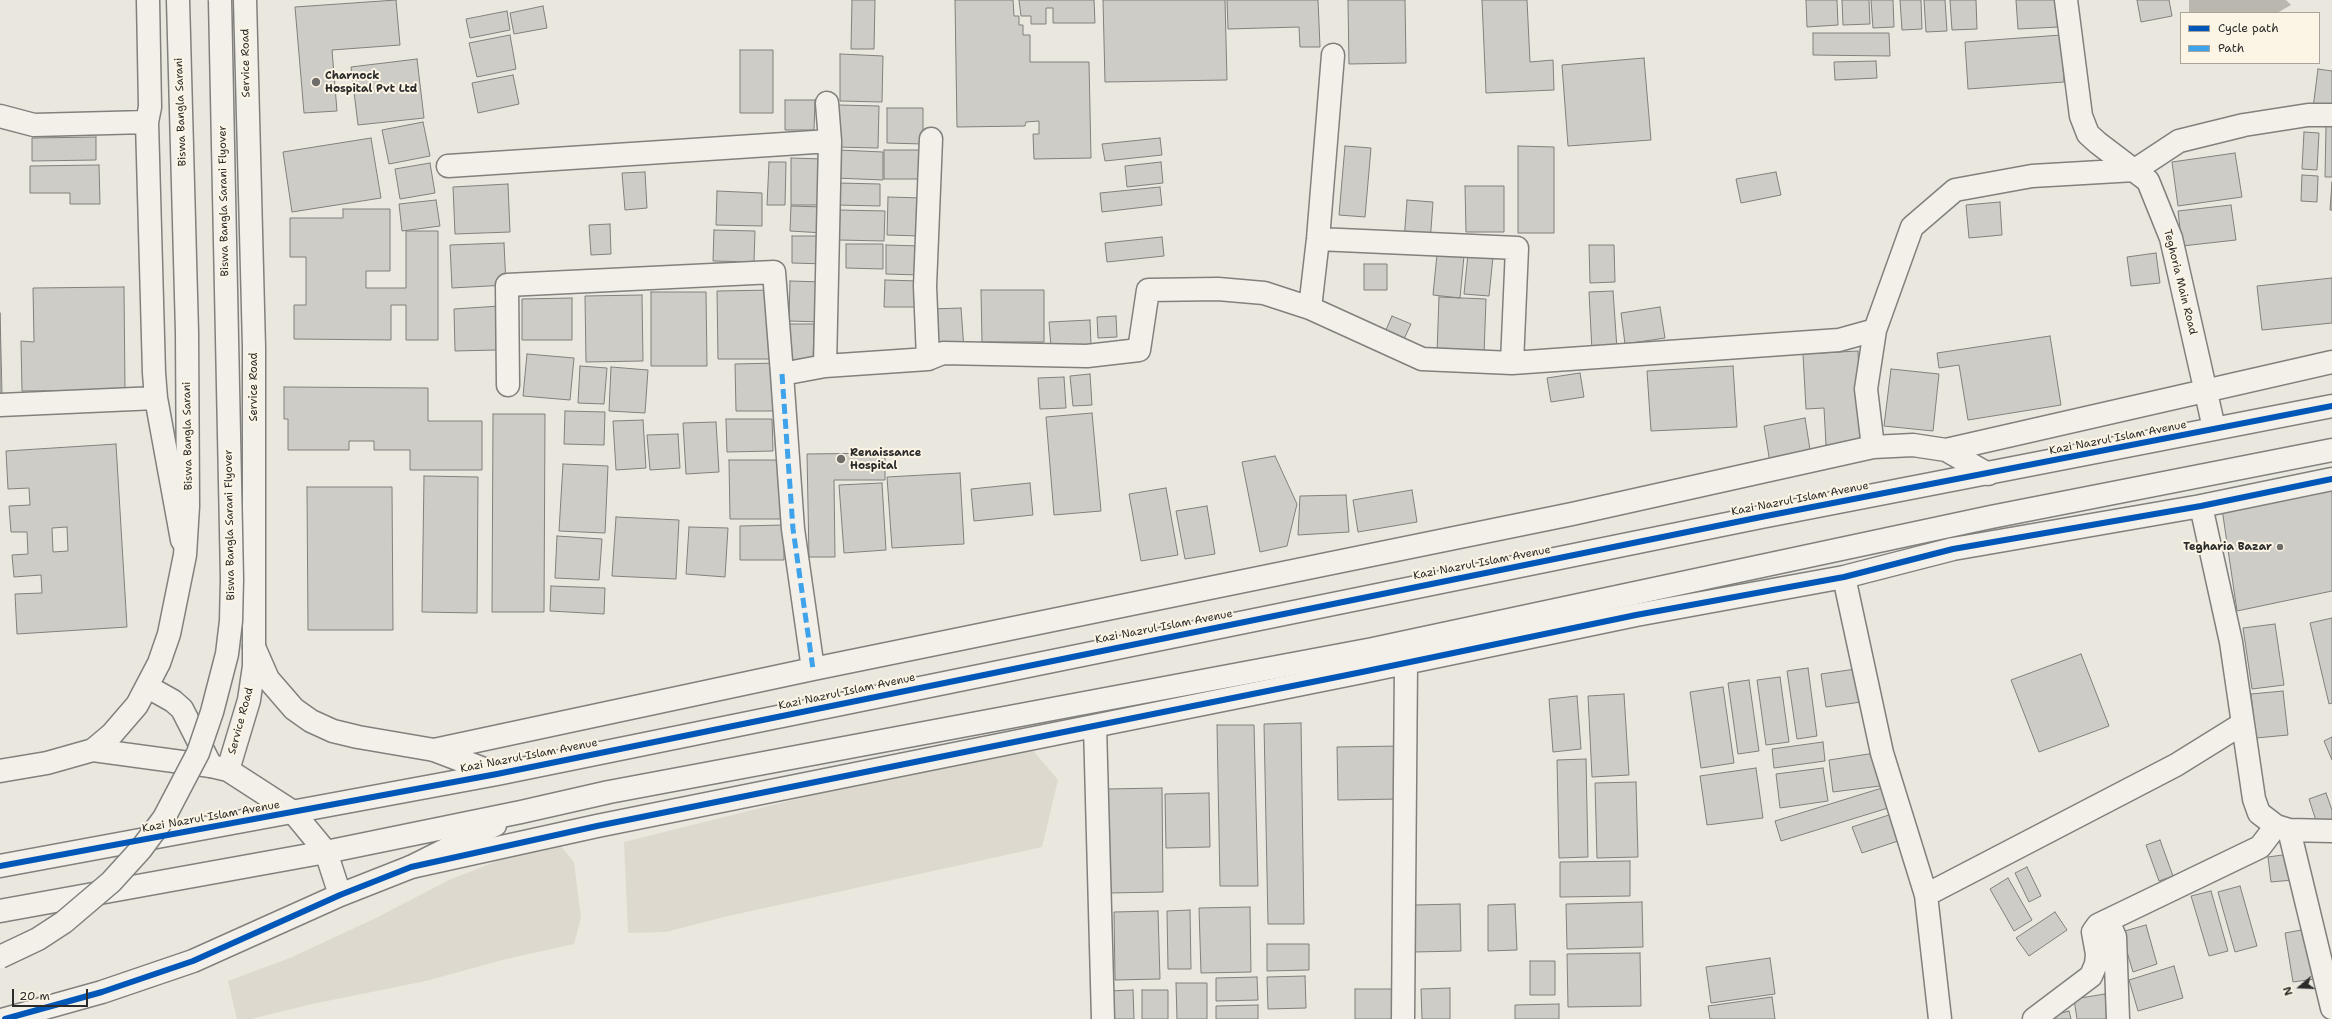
<!DOCTYPE html>
<html>
<head>
<meta charset="utf-8">
<style>
	body { margin:0 }
	#map { position:relative; width:2332px; height:1019px; overflow:hidden; background:#eae7df; font-family:"Shantell Sans",sans-serif }
	canvas { display:block }
	.legend { position:absolute; left:2180px; top:12px; width:140px; height:52px; box-sizing:border-box; background:#fcf5e5; border:1px solid #a8a49b; margin:0; padding:5px 7px; list-style:none; font-size:12px; color:#2b2b2b }
	.legend li { display:flex; align-items:center; gap:8px; height:20px }
	.legend b { width:20px; border:1px solid #a8a49b }
	.north { position:absolute; left:2280px; top:967px; width:40px; height:40px; -webkit-text-stroke:3px #fcf5e5; paint-order:stroke; rotate:251deg; font-size:11px; font-weight:700; line-height:16px; text-align:center; color:#2b2b2b }
	.north::after { content:''; display:block; margin:auto; width:14px; height:18px; background:#2b2b2b; clip-path:polygon(50% 0,100% 100%,50% 72%,0 100%) }
	.scale { position:absolute; left:12px; top:989px; width:76px; height:18px; box-sizing:border-box; border:2px solid #2b2b2b; border-top:0; padding-left:5px; font-size:12px; line-height:14px; white-space:nowrap; color:#2b2b2b; -webkit-text-stroke:3px #fcf5e5; paint-order:stroke }
</style>
</head>
<body>
<div id="map">
<canvas width="2332" height="1019"></canvas>
<ul class="legend">
<li><b style="height:5px;background:#0057b8"></b>Cycle path</li>
<li><b style="height:5px;background:#3ea3eb"></b>Path</li>
</ul>
<div class="north">N</div>
<div class="scale">20 m</div>
</div>
<script>
const g = document.querySelector('canvas').getContext('2d');
g.lineJoin = 'round';
function fill(path, color) {
  g.fillStyle = color;
  g.fill(path, 'evenodd');
}
function toPath(rows) {
  const path = new Path2D();
  for (const r of rows) {
    path.moveTo(r[0], r[1]);
    for (let i = 2; i < r.length; i += 2) path.lineTo(r[i], r[i + 1]);
  }
  return path;
}
function strokePath(path, color, width, dash) {
  g.strokeStyle = color;
  g.lineWidth = width;
  g.lineCap = dash ? 'butt' : 'round';
  g.setLineDash(dash || []);
  g.stroke(path);
}
function write(font, color, halo, rows, align = 'center') {
  g.font = font + ' "Shantell Sans",sans-serif';
  g.lineWidth = 4;
  g.setLineDash([]);
  g.textBaseline = 'middle';
  g.strokeStyle = halo;
  g.fillStyle = color;
  for (const [text, x, y, turn = 0] of rows) {
    g.save();
    g.translate(x, y);
    g.rotate((+turn || 0) * Math.PI / 180);
    g.textAlign = isNaN(turn) ? turn : align;
    if (halo) g.strokeText(text, 0, 0);
    g.fillText(text, 0, 0);
    g.restore();
  }
}
fill(toPath([
	[1026,742,1058,780,1042,847,724,917,666,932,628,933,624,842],
	[560,845,574,862,581,918,574,944,506,959,426,981,312,1004,251,1019,237,1019,228,981,290,958,376,918,449,880,515,854]
]), '#ddd9ce');
fill(toPath([
	[2189,0,2286,0,2291,5,2277,13,2189,13]
]), '#bab7ae');
const building = toPath([
	[396,0,400,45,332,50,337,111,304,113,295,7,396,0],
	[852,0,875,0,874,49,851,49,852,0],
	[955,0,1013,0,1014,16,1019,16,1019,25,1023,25,1023,35,1030,35,1030,62,1089,62,1091,158,1034,159,1033,134,1039,134,1039,121,1026,122,1025,126,957,127,955,0],
	[1019,0,1094,0,1095,23,1053,23,1053,8,1046,8,1046,24,1031,24,1031,16,1021,16,1019,0],
	[1103,0,1225,0,1227,80,1105,82,1103,0],
	[1227,0,1318,0,1320,47,1300,47,1299,27,1228,29,1227,0],
	[1348,0,1405,0,1406,63,1349,64,1348,0],
	[1482,0,1527,0,1530,62,1553,60,1554,90,1486,93,1482,0],
	[1806,0,1837,0,1838,25,1807,27,1806,0],
	[1842,0,1869,0,1870,24,1843,25,1842,0],
	[1871,0,1893,0,1894,27,1873,28,1871,0],
	[1900,0,1921,0,1922,29,1902,30,1900,0],
	[1924,0,1945,0,1947,31,1926,32,1924,0],
	[1950,0,1976,0,1977,29,1952,30,1950,0],
	[2016,0,2057,0,2059,27,2018,29,2016,0],
	[2137,0,2169,0,2172,16,2141,22,2137,0],
	[543,6,547,28,514,34,510,13,543,6],
	[507,11,510,30,470,38,466,19,507,11],
	[1813,33,1889,33,1890,56,1813,55,1813,33],
	[510,35,516,69,477,77,469,43,510,35],
	[2061,35,2064,82,1968,89,1965,42,2061,35],
	[740,50,773,50,773,113,740,113,740,50],
	[840,54,883,56,882,102,840,101,840,54],
	[1644,58,1651,140,1568,146,1562,65,1644,58],
	[417,59,424,118,358,125,351,67,417,59],
	[1876,61,1877,78,1835,80,1834,62,1876,61],
	[2318,69,2332,71,2332,110,2313,108,2318,69],
	[513,75,519,104,478,113,472,83,513,75],
	[785,100,815,100,814,130,785,130,785,100],
	[838,105,879,106,878,148,837,147,838,105],
	[887,108,923,108,923,144,887,143,887,108],
	[423,122,430,156,389,164,382,130,423,122],
	[2326,126,2332,126,2332,177,2325,177,2326,126],
	[2304,132,2319,133,2317,170,2302,169,2304,132],
	[96,137,96,160,32,161,32,138,96,137],
	[371,138,381,198,292,212,283,152,371,138],
	[1160,138,1162,155,1105,161,1102,144,1160,138],
	[1345,146,1371,148,1365,217,1339,215,1345,146],
	[1518,146,1554,147,1554,233,1518,233,1518,146],
	[838,150,883,152,883,180,836,178,838,150],
	[884,150,923,150,922,179,884,179,884,150],
	[2235,153,2242,197,2178,206,2172,162,2235,153],
	[791,158,823,159,822,205,791,205,791,158],
	[769,162,786,162,785,205,767,205,769,162],
	[1161,162,1163,183,1127,187,1125,166,1161,162],
	[430,163,435,193,400,199,395,169,430,163],
	[99,165,100,204,70,204,70,193,30,193,30,166,99,165],
	[645,172,647,208,625,210,622,173,645,172],
	[1776,172,1781,195,1741,203,1736,179,1776,172],
	[2302,175,2318,176,2317,202,2301,201,2302,175],
	[2332,182,2332,210,2330,210,2332,182],
	[838,183,880,184,880,206,837,205,838,183],
	[508,184,510,232,455,234,453,187,508,184],
	[1465,186,1504,186,1504,232,1466,232,1465,186],
	[1160,187,1162,205,1102,212,1100,193,1160,187],
	[717,191,762,193,762,226,716,225,717,191],
	[888,197,922,198,921,236,887,235,888,197],
	[436,200,440,226,402,231,399,204,436,200],
	[1407,200,1433,202,1430,243,1404,241,1407,200],
	[2000,202,2002,235,1969,238,1966,205,2000,202],
	[2231,205,2236,240,2182,246,2178,211,2231,205],
	[791,206,824,207,824,233,790,231,791,206],
	[343,209,390,209,390,271,366,271,366,288,406,288,406,231,438,231,438,340,406,340,406,305,391,305,391,340,294,339,294,305,306,305,306,257,290,257,290,218,343,218,343,209],
	[840,210,885,211,884,241,839,240,840,210],
	[610,224,611,254,591,255,589,225,610,224],
	[714,230,755,231,754,262,713,261,714,230],
	[792,236,827,236,827,264,792,263,792,236],
	[1162,237,1164,256,1107,262,1105,243,1162,237],
	[504,243,506,285,452,288,450,245,504,243],
	[846,244,883,244,883,269,846,268,846,244],
	[886,245,921,246,920,275,886,274,886,245],
	[1589,245,1614,245,1615,282,1590,283,1589,245],
	[2156,253,2160,283,2131,286,2127,257,2156,253],
	[1437,254,1464,256,1460,298,1433,295,1437,254],
	[1468,254,1493,257,1489,296,1464,294,1468,254],
	[1364,264,1387,264,1387,290,1364,290,1364,264],
	[2332,278,2332,323,2262,330,2257,286,2332,278],
	[885,280,918,281,917,307,884,307,885,280],
	[790,281,823,282,822,322,789,321,790,281],
	[124,287,125,390,22,391,21,341,34,342,33,288,124,287],
	[773,290,774,359,718,359,717,291,773,290],
	[981,290,1044,290,1044,342,982,342,981,290],
	[1613,291,1617,349,1592,351,1589,292,1613,291],
	[651,292,706,292,707,366,651,366,651,292],
	[642,295,643,361,586,362,585,296,642,295],
	[1439,297,1486,299,1484,355,1437,353,1439,297],
	[572,298,572,340,522,340,522,299,572,298],
	[500,306,496,350,455,351,454,309,500,306],
	[1660,307,1665,338,1625,344,1621,313,1660,307],
	[961,308,964,349,934,351,931,309,961,308],
	[0,313,2,394,0,394,0,313],
	[1116,316,1117,337,1098,338,1097,317,1116,316],
	[1392,316,1411,324,1404,339,1385,332,1392,316],
	[1090,320,1091,345,1051,347,1049,322,1090,320],
	[786,324,814,324,813,363,785,362,786,324],
	[2050,336,2061,405,1968,420,1959,365,1939,368,1937,353,2050,336],
	[1858,351,1862,444,1826,445,1824,408,1806,409,1803,354,1858,351],
	[527,354,574,358,570,400,523,396,527,354],
	[778,363,778,411,736,411,735,364,778,363],
	[580,366,607,368,604,404,578,403,580,366],
	[1733,366,1737,427,1651,431,1647,371,1733,366],
	[611,367,648,370,645,413,609,411,611,367],
	[1891,369,1939,374,1933,431,1884,426,1891,369],
	[1580,373,1584,397,1551,402,1547,378,1580,373],
	[1090,374,1092,405,1073,406,1070,376,1090,374],
	[1064,377,1066,408,1040,409,1038,378,1064,377],
	[284,387,428,388,428,421,482,421,482,470,410,470,410,450,374,450,374,441,349,441,349,450,288,450,288,419,284,419,284,387],
	[565,411,605,412,604,445,564,444,565,411],
	[1092,413,1101,511,1054,515,1046,417,1092,413],
	[493,414,545,414,544,612,492,612,493,414],
	[1805,418,1811,456,1770,463,1764,426,1805,418],
	[726,419,772,419,773,451,727,452,726,419],
	[643,420,646,468,616,470,613,421,643,420],
	[716,422,719,472,686,474,683,423,716,422],
	[678,434,680,468,650,470,647,435,678,434],
	[116,444,127,627,17,634,15,594,42,593,41,575,14,577,12,555,28,554,27,532,11,532,9,506,30,505,29,488,8,489,6,451,116,444],
	[67,527,68,551,53,552,52,528,67,527],
	[885,453,885,480,834,480,835,557,809,557,807,454,885,453],
	[1275,456,1297,504,1287,546,1260,552,1242,462,1275,456],
	[729,460,781,460,781,519,730,519,729,460],
	[563,464,608,466,605,533,559,531,563,464],
	[960,473,964,544,892,548,887,477,960,473],
	[424,476,478,477,477,613,422,612,424,476],
	[882,483,886,550,844,553,839,485,882,483],
	[1030,483,1033,515,974,521,971,489,1030,483],
	[2332,483,2332,591,2237,611,2221,502,2332,483],
	[307,487,392,487,393,630,308,630,307,487],
	[1166,488,1178,555,1141,561,1129,494,1166,488],
	[1412,490,1417,522,1358,532,1353,500,1412,490],
	[1346,495,1349,532,1298,535,1300,496,1346,495],
	[1207,506,1215,554,1185,559,1176,511,1207,506],
	[616,517,679,520,676,579,612,576,616,517],
	[784,525,784,560,740,560,740,526,784,525],
	[689,527,728,528,725,577,686,574,689,527],
	[557,536,602,539,599,580,555,578,557,536],
	[551,586,605,588,604,614,550,611,551,586],
	[2332,618,2332,703,2329,704,2310,623,2332,618],
	[2275,624,2284,685,2252,689,2243,628,2275,624],
	[2081,654,2109,726,2039,752,2011,680,2081,654],
	[1808,668,1817,736,1797,739,1787,671,1808,668],
	[1856,669,1861,702,1826,707,1821,674,1856,669],
	[1780,677,1789,742,1766,745,1757,680,1780,677],
	[1749,680,1759,751,1738,754,1728,683,1749,680],
	[1723,687,1734,763,1701,768,1690,692,1723,687],
	[2283,691,2288,735,2256,738,2251,694,2283,691],
	[1624,694,1629,775,1592,777,1588,696,1624,694],
	[1577,696,1581,749,1553,752,1549,699,1577,696],
	[1301,723,1304,924,1268,924,1264,724,1301,723],
	[1217,725,1254,725,1258,886,1220,886,1217,725],
	[2332,737,2332,760,2324,741,2332,737],
	[1823,742,1825,761,1774,768,1772,749,1823,742],
	[1400,746,1401,799,1338,800,1337,747,1400,746],
	[1875,753,1880,786,1833,792,1829,760,1875,753],
	[1586,759,1588,857,1559,858,1557,760,1586,759],
	[1756,768,1763,818,1707,825,1700,776,1756,768],
	[1823,768,1828,801,1780,808,1776,774,1823,768],
	[1636,782,1638,857,1597,858,1595,783,1636,782],
	[1162,788,1163,892,1110,893,1107,789,1162,788],
	[1882,788,1888,808,1781,841,1775,821,1882,788],
	[1209,793,1210,847,1166,848,1165,794,1209,793],
	[2326,793,2332,810,2332,826,2319,830,2309,799,2326,793],
	[1889,815,1898,841,1862,853,1852,827,1889,815],
	[2160,840,2173,876,2159,881,2146,845,2160,840],
	[2290,854,2293,880,2271,882,2268,857,2290,854],
	[1630,861,1630,896,1560,897,1560,862,1630,861],
	[2027,867,2041,896,2029,902,2015,873,2027,867],
	[2008,878,2032,920,2014,931,1990,889,2008,878],
	[2240,886,2257,946,2235,952,2218,892,2240,886],
	[2211,891,2228,951,2209,956,2191,896,2211,891],
	[1642,902,1643,947,1567,949,1566,904,1642,902],
	[1460,904,1461,951,1414,952,1414,905,1460,904],
	[1515,904,1517,950,1488,951,1488,905,1515,904],
	[1250,907,1251,972,1201,973,1199,908,1250,907],
	[1190,910,1191,969,1168,969,1167,911,1190,910],
	[1158,911,1160,979,1115,980,1114,912,1158,911],
	[2055,912,2067,930,2029,956,2016,938,2055,912],
	[2146,925,2157,964,2133,972,2121,932,2146,925],
	[2307,929,2315,979,2293,982,2285,933,2307,929],
	[1267,944,1309,944,1309,970,1267,971,1267,944],
	[1640,953,1641,1006,1568,1007,1567,954,1640,953],
	[1770,958,1775,994,1711,1003,1706,967,1770,958],
	[1530,961,1555,961,1555,995,1530,995,1530,961],
	[2174,966,2183,998,2138,1011,2129,980,2174,966],
	[1305,976,1306,1008,1268,1009,1267,977,1305,976],
	[1257,977,1258,1000,1216,1001,1216,978,1257,977],
	[1176,983,1207,983,1207,1019,1177,1019,1176,983],
	[1450,988,1450,1019,1422,1019,1421,989,1450,988],
	[1355,989,1392,989,1393,1019,1355,1019,1355,989],
	[1133,990,1134,1019,1110,1019,1109,991,1133,990],
	[1142,990,1168,990,1168,1019,1142,1019,1142,990],
	[2105,994,2109,1019,2077,1019,2074,999,2105,994],
	[1772,997,1775,1019,1710,1019,1708,1006,1772,997],
	[1559,1004,1559,1019,1515,1019,1515,1005,1559,1004],
	[1258,1005,1258,1019,1216,1019,1216,1006,1258,1005],
	[2069,1011,2071,1019,2039,1019,2069,1011]
]);
fill(building, '#ceccc6');
strokePath(building, '#81807c', 1);
const minor = toPath([
	[148,0,150,107,147,122,154,373,156,398,182,540],
	[2066,0,2081,116,2088,134,2098,143,2148,181,2171,238,2214,428],
	[827,103,830,141],
	[0,116,34,125,147,122],
	[448,166,830,141,825,366],
	[1318,239,1517,248,1512,363],
	[1310,308,1318,239,1333,55],
	[928,359,925,286,931,139],
	[782,374,793,529,813,669],
	[508,385,507,285,774,272,782,374,825,366,928,359,943,353,1087,356,1139,350,1148,290,1218,289,1264,293,1310,308,1422,359,1512,363,1839,340,1875,330,1912,227,1955,190,2032,176,2135,170,2179,141,2244,125,2308,115,2332,115],
	[0,405,156,398],
	[1873,447,1866,389,1875,330],
	[1946,450,2332,362],
	[2201,506,2231,642,2254,799,2259,813,2276,826,2289,830,2332,831],
	[1844,577,1882,753,1926,895,2176,765,2242,724],
	[1095,726,1103,1019],
	[93,750,211,766,228,770,293,812,326,852,340,895],
	[434,750,813,669,1572,514,1873,447,1913,445,1946,450,1988,474],
	[228,770,249,700,254,666,254,347,245,0],
	[2289,830,2332,1008],
	[1926,895,1940,1019],
	[2108,921,2115,937,2118,1019],
	[5,1019,102,992,193,961,340,895,411,867,597,826,1362,672,1636,615,1844,577,1953,549,2201,506,2332,479],
	[1403,1019,1406,663],
	[2034,1019,2091,976,2096,964,2097,954,2093,932,2098,925,2260,847,2276,826]
]);
const major = toPath([
	[254,647,268,679,294,709,311,721,333,731,358,737,434,750,497,774],
	[148,687,173,701,182,709,211,766],
	[0,771,47,763,93,750,112,734,137,705,159,663,169,634,185,555,188,506,187,332,178,0],
	[0,866,497,774,1761,517,2332,406],
	[411,867,495,825],
	[0,911,326,852,521,812,609,792,1373,649,1991,517,2332,450]
]);
strokePath(minor, '#81807c', 25);
strokePath(major, '#81807c', 25);
strokePath(minor, '#f3f0ea', 22);
strokePath(major, '#f3f0ea', 22);
const majorBridge = toPath([
	[0,957,38,939,64,922,111,882,141,849,164,818,198,753,212,712,227,654,231,621,232,579,220,0]
]);
strokePath(majorBridge, '#81807c', 25, []);
strokePath(majorBridge, '#f3f0ea', 22);
strokePath(toPath([
	[782,374,793,529,813,669]
]), '#3ea3eb', 5, [10, 5]);
strokePath(toPath([
	[0,866,497,774,1761,517,2332,406],
	[5,1019,102,992,193,961,340,895,411,867,597,826,1362,672,1636,615,1844,577,1953,549,2201,506,2332,479]
]), '#0057b8', 6);
for (const [x, y, r, color] of [
	[316,82,5,"#6e6d6a"],
	[841,459,5,"#6e6d6a"],
	[2280,547,4,"#6e6d6a"]
]) {
  const dot = new Path2D();
  dot.arc(x, y, r, 0, 2 * Math.PI);
  g.fillStyle = color;
  g.fill(dot);
  strokePath(dot, '#fcf5e5', 1.5);
}
write('11px', '#2b2b2b', '#fcf5e5', [
	["Service Road",246,63,-91],
	["Biswa Bangla Sarani",181,112,-92],
	["Biswa Bangla Sarani Flyover",224,201,-91],
	["Teghoria Main Road",2180,282,76],
	["Service Road",254,387,-90],
	["Biswa Bangla Sarani",188,436,-91],
	["Kazi Nazrul Islam Avenue",2118,438,-11],
	["Kazi Nazrul Islam Avenue",1800,499,-11],
	["Biswa Bangla Sarani Flyover",230,525,-91],
	["Kazi Nazrul Islam Avenue",1482,563,-11],
	["Kazi Nazrul Islam Avenue",1164,627,-11],
	["Kazi Nazrul Islam Avenue",847,692,-12],
	["Service Road",241,721,-75],
	["Kazi Nazrul Islam Avenue",529,756,-11],
	["Kazi Nazrul Islam Avenue",211,817,-10]
]);
write('bold 11px', '#2b2b2b', '#fcf5e5', [
	["Charnock",325,76],
	["Hospital Pvt Ltd",325,89],
	["Renaissance",850,453],
	["Hospital",850,466],
	["Tegharia Bazar",2272,547,"right"]
], 'left');
</script>
</body>
</html>
